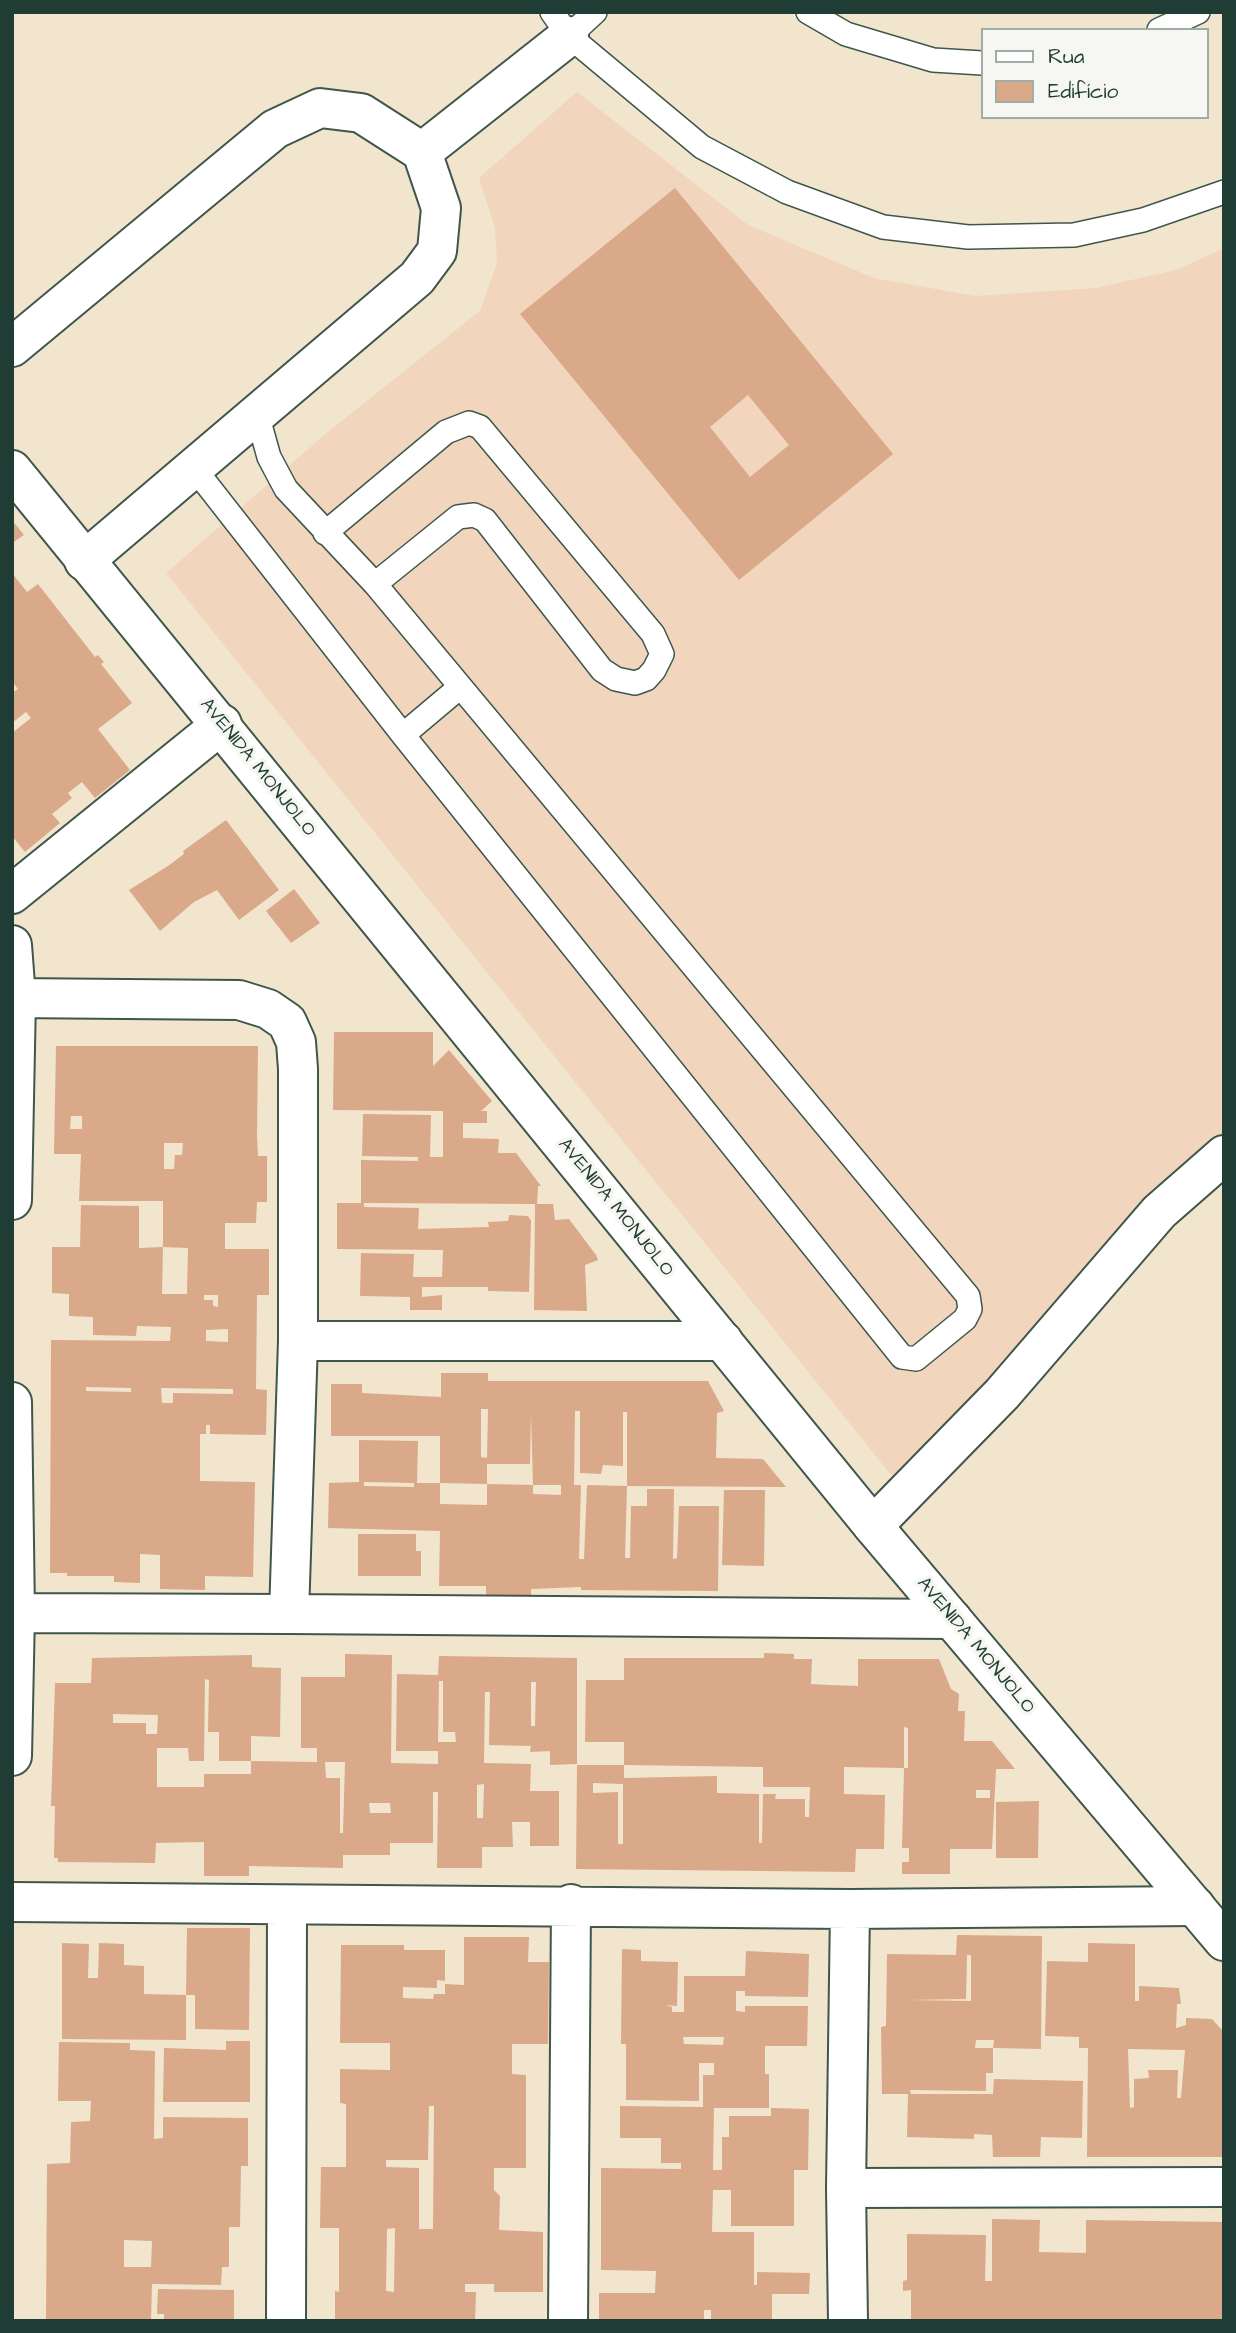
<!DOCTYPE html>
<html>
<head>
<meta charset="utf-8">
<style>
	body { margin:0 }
	#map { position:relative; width:1236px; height:2333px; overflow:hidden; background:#f2e5cd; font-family:"Architects Daughter",sans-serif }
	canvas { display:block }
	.frame { position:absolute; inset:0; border:14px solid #1f3d34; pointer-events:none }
	.legend { position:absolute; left:981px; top:28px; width:228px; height:91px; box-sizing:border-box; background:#f6f6f2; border:2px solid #a0aca6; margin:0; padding:9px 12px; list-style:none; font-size:21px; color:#1f3d34 }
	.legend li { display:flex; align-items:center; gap:14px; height:35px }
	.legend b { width:35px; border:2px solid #a0aca6 }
</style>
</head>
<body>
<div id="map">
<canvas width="1236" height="2333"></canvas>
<div class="frame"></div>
<ul class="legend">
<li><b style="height:9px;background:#fff"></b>Rua</li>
<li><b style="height:19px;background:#d9a989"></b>Edifício</li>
</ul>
</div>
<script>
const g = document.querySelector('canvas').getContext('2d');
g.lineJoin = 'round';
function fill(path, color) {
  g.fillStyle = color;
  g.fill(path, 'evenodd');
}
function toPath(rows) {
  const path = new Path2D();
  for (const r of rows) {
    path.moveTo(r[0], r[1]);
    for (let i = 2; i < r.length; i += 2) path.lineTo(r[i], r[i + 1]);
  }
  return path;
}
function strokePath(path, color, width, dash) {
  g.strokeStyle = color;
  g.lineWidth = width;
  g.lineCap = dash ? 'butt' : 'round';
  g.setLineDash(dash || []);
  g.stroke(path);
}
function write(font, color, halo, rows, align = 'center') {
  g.font = font + ' "Architects Daughter",sans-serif';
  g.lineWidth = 7;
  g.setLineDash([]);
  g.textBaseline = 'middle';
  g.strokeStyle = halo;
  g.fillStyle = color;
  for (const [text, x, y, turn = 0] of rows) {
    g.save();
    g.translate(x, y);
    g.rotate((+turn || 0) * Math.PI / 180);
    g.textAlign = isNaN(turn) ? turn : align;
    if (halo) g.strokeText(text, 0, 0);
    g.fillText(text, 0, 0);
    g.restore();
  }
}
fill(toPath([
	[577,92,748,225,874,278,975,296,1096,288,1176,270,1224,248,1224,1145,892,1476,166,573,329,431,480,311,497,263,495,228,479,178]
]), '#f1d5bd');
fill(toPath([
	[675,188,893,454,739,580,520,314],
	[748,395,789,445,750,477,710,427],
	[12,520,24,535,12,543],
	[12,573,27,592,38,584,95,657,98,655,104,662,101,664,132,703,98,729,130,770,95,798,82,782,68,793,72,798,52,814,60,823,25,852,12,836,12,733,31,718,26,712,12,723,12,693,18,689,12,682],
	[226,820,279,890,239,920,217,890,194,902,160,931,129,890,168,866,184,854,183,851],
	[294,889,320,923,291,943,266,911],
	[334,1032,433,1032,433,1066,449,1050,492,1101,481,1111,487,1111,487,1123,463,1123,463,1138,499,1139,498,1153,516,1153,541,1186,538,1186,537,1204,553,1204,555,1220,569,1219,596,1255,598,1260,585,1265,587,1311,534,1310,535,1204,364,1203,364,1207,419,1208,418,1229,489,1227,488,1222,508,1221,509,1215,528,1216,531,1221,529,1292,488,1291,488,1287,422,1287,422,1297,442,1295,442,1310,410,1310,410,1297,360,1296,361,1253,414,1254,413,1277,442,1277,443,1250,337,1249,337,1203,361,1203,361,1160,418,1161,418,1157,362,1156,363,1114,431,1115,430,1157,443,1157,443,1111,333,1110],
	[56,1046,258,1046,257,1136,258,1156,267,1156,267,1202,257,1202,256,1223,225,1223,225,1249,269,1249,269,1295,257,1295,256,1389,267,1390,266,1435,210,1434,210,1425,206,1425,206,1434,200,1434,200,1481,255,1482,253,1577,205,1576,205,1590,160,1589,160,1555,140,1554,140,1583,114,1582,114,1576,67,1576,67,1573,50,1573,51,1340,170,1341,171,1327,137,1326,136,1336,93,1335,93,1317,69,1316,69,1294,52,1293,52,1247,80,1247,81,1205,139,1206,139,1248,163,1247,162,1294,187,1294,188,1248,163,1247,163,1201,79,1201,81,1154,54,1154],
	[71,1116,82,1116,82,1129,70,1129],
	[164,1143,183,1143,182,1155,175,1155,174,1169,164,1169],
	[204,1295,218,1295,218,1307,213,1306,213,1300,204,1300],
	[228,1329,228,1342,206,1341,206,1330],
	[86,1387,131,1388,131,1392,86,1391],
	[161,1388,233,1389,233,1394,173,1393,173,1403,162,1403],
	[441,1373,488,1373,488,1381,708,1381,724,1411,717,1413,716,1458,763,1459,786,1487,627,1486,625,1558,630,1558,631,1506,647,1506,647,1489,674,1489,673,1559,677,1558,679,1506,719,1506,718,1591,581,1590,581,1587,531,1589,531,1596,486,1595,486,1586,439,1586,440,1531,328,1528,329,1483,359,1482,359,1440,418,1441,417,1483,440,1483,440,1436,331,1436,331,1384,362,1384,362,1393,441,1397],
	[481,1409,488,1409,487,1458,481,1457],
	[575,1411,580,1411,580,1473,601,1474,603,1465,623,1466,623,1412,627,1412,627,1486,587,1485,584,1559,579,1559,581,1485,574,1485],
	[531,1413,533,1485,561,1485,561,1495,533,1494,533,1485,487,1484,487,1505,440,1504,440,1483,487,1484,487,1464,530,1464],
	[364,1482,414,1483,414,1487,364,1486],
	[724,1490,765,1490,764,1566,722,1565],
	[358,1534,416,1534,416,1551,421,1551,421,1576,358,1576],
	[764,1653,794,1654,794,1659,812,1659,811,1684,830,1685,858,1686,858,1659,939,1659,951,1689,959,1694,958,1711,965,1711,964,1741,992,1741,1015,1769,996,1769,992,1849,950,1849,950,1874,902,1874,902,1862,909,1862,909,1848,902,1848,904,1768,908,1768,908,1728,904,1727,904,1768,844,1767,844,1794,885,1795,884,1849,856,1849,855,1872,576,1869,577,1765,624,1765,624,1778,717,1776,717,1793,759,1794,759,1843,762,1843,763,1794,776,1794,775,1799,805,1799,805,1817,809,1817,810,1787,763,1787,763,1767,624,1765,624,1742,585,1742,586,1680,624,1680,624,1658,764,1658],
	[593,1783,623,1784,623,1844,618,1844,618,1792,593,1793],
	[976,1790,990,1790,990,1798,976,1798],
	[345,1654,392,1655,391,1763,438,1764,438,1751,396,1751,397,1674,438,1675,439,1656,577,1658,577,1764,550,1765,550,1751,530,1752,531,1746,489,1745,490,1692,485,1692,484,1763,531,1764,530,1791,559,1791,559,1846,530,1846,530,1822,512,1822,513,1847,482,1847,482,1868,437,1868,438,1792,433,1792,433,1843,390,1843,390,1855,343,1855,343,1868,249,1866,249,1876,204,1876,204,1842,156,1843,155,1863,58,1862,58,1858,54,1858,55,1806,51,1806,55,1683,91,1683,92,1658,252,1655,252,1667,281,1668,280,1737,251,1736,251,1761,219,1761,219,1732,208,1732,209,1680,205,1679,204,1761,189,1761,188,1748,157,1748,157,1787,204,1787,204,1774,251,1774,251,1761,317,1762,317,1748,301,1748,301,1677,345,1677],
	[439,1681,443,1681,443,1732,455,1732,456,1742,438,1742],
	[531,1682,536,1682,535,1726,531,1726],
	[113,1714,158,1715,157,1734,146,1734,146,1723,113,1723],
	[325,1762,345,1762,343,1833,340,1833,340,1778,326,1778],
	[484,1784,483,1818,477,1818,477,1785],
	[369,1803,390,1803,391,1813,370,1813],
	[1039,1801,1038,1858,996,1858,996,1802],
	[187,1928,250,1928,249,2030,195,2029,195,1995,186,1995],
	[957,1935,1042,1936,1041,2049,993,2048,994,2040,976,2040,975,2048,993,2048,993,2073,986,2073,986,2091,910,2090,911,2094,993,2094,994,2079,1083,2081,1082,2138,1041,2137,1040,2157,993,2157,992,2135,974,2134,974,2139,907,2137,908,2094,882,2094,881,2027,886,2026,887,1954,956,1955],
	[967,1955,971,1955,971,2001,908,2000,966,1999],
	[464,1937,529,1937,528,1962,549,1962,548,2044,512,2044,512,2074,526,2075,526,2168,494,2168,494,2190,500,2196,499,2230,543,2232,543,2292,494,2292,494,2284,465,2284,465,2292,476,2292,475,2321,335,2321,335,2291,339,2292,339,2228,320,2228,321,2167,346,2167,346,2104,340,2103,340,2069,390,2070,390,2043,340,2043,341,1945,404,1945,404,1950,445,1950,445,1981,437,1980,437,1988,403,1987,403,1998,433,1999,434,1994,445,1994,445,1984,464,1985],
	[429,2106,434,2106,433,2229,419,2229,419,2168,386,2167,386,2160,428,2160],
	[395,2228,394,2292,386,2291,387,2229],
	[62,1943,89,1944,88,1978,98,1978,99,1943,124,1944,124,1965,144,1966,144,1994,186,1995,186,2040,62,2039],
	[1088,1943,1135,1944,1135,2001,1139,2001,1139,1986,1179,1988,1181,2004,1177,2004,1176,2028,1186,2025,1186,2018,1212,2019,1224,2032,1224,2157,1087,2157,1088,2048,1079,2048,1079,2037,1045,2036,1047,1961,1088,1962],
	[1128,2049,1185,2050,1181,2098,1177,2098,1178,2070,1148,2070,1149,2078,1134,2079,1134,2107,1130,2108],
	[622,1949,641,1950,641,1961,678,1962,677,2006,666,2005,672,2007,672,2012,684,2012,684,1976,745,1976,746,1951,809,1954,808,1997,745,1996,745,1991,736,1991,736,2011,745,2012,745,2006,808,2006,807,2046,765,2046,765,2074,769,2074,769,2108,714,2108,713,2170,722,2170,722,2137,729,2137,729,2116,771,2116,771,2108,809,2109,808,2170,794,2170,794,2226,731,2226,731,2190,713,2190,712,2232,754,2232,754,2285,757,2285,757,2272,810,2273,809,2294,772,2294,772,2321,711,2321,711,2310,704,2310,704,2321,599,2321,599,2293,655,2293,656,2271,601,2270,601,2168,681,2169,681,2163,661,2163,661,2138,620,2138,620,2106,703,2107,703,2075,714,2075,714,2063,699,2063,699,2101,626,2100,626,2044,621,2044],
	[683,2037,724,2037,723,2045,684,2044],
	[226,2041,250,2041,250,2102,163,2102,164,2048,226,2050],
	[59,2042,130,2043,130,2050,155,2051,154,2139,163,2138,163,2117,248,2118,248,2166,241,2166,240,2227,229,2227,229,2267,222,2267,221,2285,152,2284,151,2321,46,2321,47,2164,70,2163,71,2122,90,2121,91,2101,58,2101],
	[124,2240,152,2241,151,2267,124,2267],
	[992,2219,1040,2220,1039,2252,1086,2253,1086,2220,1224,2222,1224,2321,911,2321,911,2290,903,2291,903,2281,907,2280,907,2234,986,2235,985,2281,992,2281],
	[158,2289,234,2290,234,2321,164,2321,164,2314,157,2314]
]), '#d9a989');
const service = toPath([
	[552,12,569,36,702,147,787,192,883,227,968,237,1074,235,1143,220,1224,192],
	[808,12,846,34,933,60,982,63],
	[1159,30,1198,12],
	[569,36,595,12],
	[194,468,403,735,902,1357,916,1359,965,1319,970,1309,968,1296,375,584,286,489,269,457,257,414],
	[325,533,446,432,469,423,480,427,653,634,662,654,654,670,646,679,635,683,616,679,602,670,485,520,474,515,458,517,375,584],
	[403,735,460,687]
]);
const minor = toPath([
	[422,152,569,36],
	[12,347,275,129,320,108,361,113,422,152,441,208,437,251,417,278,84,561],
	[12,894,222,724],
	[12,945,16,998,12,1200],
	[12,998,239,1000,268,1009,287,1022,296,1042,298,1069,298,1341,289,1614,15,1613],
	[298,1341,723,1341],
	[12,1402,15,1613,12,1756],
	[873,1526,1002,1394,1159,1212,1224,1155],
	[289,1614,952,1619],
	[12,1902,850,1909,1195,1906],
	[846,2188,1224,2187],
	[286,2321,287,1906],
	[568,2321,571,1904],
	[848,2321,846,2188,850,1909]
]);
const tertiary = toPath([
	[12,470,873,1526,1224,1941]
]);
strokePath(service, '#3f564b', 26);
strokePath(minor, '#3f564b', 42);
strokePath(tertiary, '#3f564b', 42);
strokePath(service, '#fff', 23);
strokePath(minor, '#fff', 38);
strokePath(tertiary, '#fff', 38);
write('19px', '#1f3d34', '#f6f6f2', [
	["AVENIDA MONJOLO",257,768,51],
	["AVENIDA MONJOLO",615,1208,51],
	["AVENIDA MONJOLO",975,1646,50]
]);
</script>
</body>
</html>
